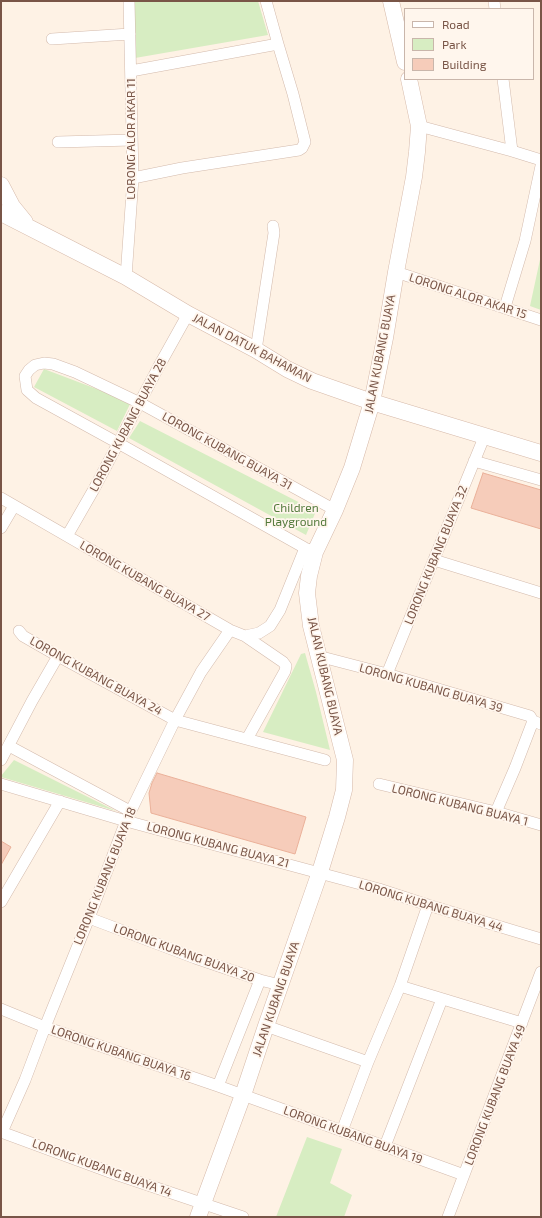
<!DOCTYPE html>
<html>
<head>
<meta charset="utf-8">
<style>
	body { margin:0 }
	#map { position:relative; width:542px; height:1218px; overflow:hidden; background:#fef2e5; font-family:"Exo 2",sans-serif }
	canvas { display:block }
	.frame { position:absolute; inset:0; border:2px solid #795547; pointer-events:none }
	.legend { position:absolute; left:404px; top:8px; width:130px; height:72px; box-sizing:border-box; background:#fff6ed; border:1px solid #c9b6ab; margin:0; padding:5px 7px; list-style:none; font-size:12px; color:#795547 }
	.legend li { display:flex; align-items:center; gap:8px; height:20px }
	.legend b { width:20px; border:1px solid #c9b6ab }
</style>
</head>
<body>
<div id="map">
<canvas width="542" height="1218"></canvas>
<div class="frame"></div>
<ul class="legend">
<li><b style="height:5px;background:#fff"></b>Road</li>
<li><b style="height:11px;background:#d7edc2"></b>Park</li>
<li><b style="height:11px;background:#f6ccba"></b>Building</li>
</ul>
</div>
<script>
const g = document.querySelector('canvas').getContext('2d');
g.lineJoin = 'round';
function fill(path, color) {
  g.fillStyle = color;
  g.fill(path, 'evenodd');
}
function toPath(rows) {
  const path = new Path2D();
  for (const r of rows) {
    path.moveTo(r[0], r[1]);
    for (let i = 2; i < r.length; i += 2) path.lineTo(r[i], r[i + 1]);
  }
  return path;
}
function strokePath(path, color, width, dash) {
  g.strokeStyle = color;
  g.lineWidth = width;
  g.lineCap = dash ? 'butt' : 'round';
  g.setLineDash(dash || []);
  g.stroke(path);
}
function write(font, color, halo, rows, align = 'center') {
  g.font = font + ' "Exo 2",sans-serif';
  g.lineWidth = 3.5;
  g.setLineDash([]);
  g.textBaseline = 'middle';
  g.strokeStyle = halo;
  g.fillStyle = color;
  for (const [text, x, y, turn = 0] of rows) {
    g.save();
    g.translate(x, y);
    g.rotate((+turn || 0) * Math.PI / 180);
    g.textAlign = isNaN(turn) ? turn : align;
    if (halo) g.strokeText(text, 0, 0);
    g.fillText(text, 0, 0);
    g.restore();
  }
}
fill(toPath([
	[132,1,258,1,268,35,135,58],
	[541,255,541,310,530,306],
	[44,369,131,402,117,431,34,387],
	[140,421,316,511,306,535,129,438],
	[305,653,316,692,330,750,263,732,301,654],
	[14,760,116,811,1,777,1,776],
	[307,1137,342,1149,330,1183,352,1195,344,1217,276,1217]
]), '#d7edc2');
const building = toPath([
	[483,473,541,490,541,529,471,508,483,473],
	[157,773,306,817,295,854,151,813,149,793,152,783,157,773],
	[1,841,11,847,1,865,1,841]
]);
fill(building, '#f6ccba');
strokePath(building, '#eab099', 1);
const street = toPath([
	[494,1,495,9],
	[52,39,130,34],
	[131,71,278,44],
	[503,79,512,151],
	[419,126,512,151,541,160],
	[58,142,132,140],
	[133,178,182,168,299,150,302,148,305,142,293,94,278,44,266,1],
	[396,272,541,320],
	[126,277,133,178,129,1],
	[505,307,525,241,541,166],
	[256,350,274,233,273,226],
	[474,461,541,480],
	[1,498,230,630,245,636,283,662,286,666,285,671,247,739],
	[1,528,14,506],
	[67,536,94,489,159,366,188,314],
	[315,552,305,548,118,443,36,398,27,390,25,376,29,370,35,365,44,363,53,364,75,372,140,403,335,510],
	[434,560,541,593],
	[19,631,23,636,58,656,175,720,325,760],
	[245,636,259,633,270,626,280,610,305,548],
	[318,656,387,674,530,716,533,721,541,724],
	[387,674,485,435],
	[9,746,130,811],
	[1,760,32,701,58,656],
	[1,784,126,821,379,889,428,905,541,939],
	[379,784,496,812,541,825],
	[496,812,515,768,533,721],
	[1,902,60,801],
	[89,918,195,958,260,980,280,985],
	[400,986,522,1023],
	[1,1009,45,1027,218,1086,464,1175],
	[266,1026,368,1062],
	[218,1086,260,980],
	[342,1131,368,1062,400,986,428,905],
	[1,1132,118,1175,243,1217],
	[2,1132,25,1080,45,1027,89,918,126,821,175,720,201,672,230,630],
	[385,1146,442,999],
	[448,1217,541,972]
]);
const secondary = toPath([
	[391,1,405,62],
	[1,185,12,206,25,222],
	[1,213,126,277,188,314,256,350,287,369,312,381,372,402,541,453],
	[198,1217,243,1095,266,1026,320,872,337,817,344,790,345,760,311,626,307,593,309,576,315,552,335,510,352,468,372,402,385,338,396,272,414,177,417,152,419,126,409,79]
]);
strokePath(street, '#d3baac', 12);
strokePath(secondary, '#d6b9a9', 17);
strokePath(street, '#fff', 11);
strokePath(secondary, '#fff', 16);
write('12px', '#795547', '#fff6ed', [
	["LORONG ALOR AKAR 11",131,139,-90],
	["LORONG ALOR AKAR 15",468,296,18],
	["JALAN DATUK BAHAMAN",252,348,28],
	["JALAN KUBANG BUAYA",380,354,-79],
	["LORONG KUBANG BUAYA 28",128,425,-62],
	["LORONG KUBANG BUAYA 31",227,451,29],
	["LORONG KUBANG BUAYA 32",436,555,-68],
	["LORONG KUBANG BUAYA 27",145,581,30],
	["LORONG KUBANG BUAYA 24",96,676,29],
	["JALAN KUBANG BUAYA",325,676,77],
	["LORONG KUBANG BUAYA 39",431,688,16],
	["LORONG KUBANG BUAYA 1",460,805,14],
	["LORONG KUBANG BUAYA 21",218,845,15],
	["LORONG KUBANG BUAYA 18",105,876,-68],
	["LORONG KUBANG BUAYA 44",431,906,17],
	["LORONG KUBANG BUAYA 20",184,953,20],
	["JALAN KUBANG BUAYA",276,999,-71],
	["LORONG KUBANG BUAYA 16",121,1053,19],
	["LORONG KUBANG BUAYA 49",495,1095,-69],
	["LORONG KUBANG BUAYA 19",353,1135,20],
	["LORONG KUBANG BUAYA 14",102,1168,20]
]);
write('12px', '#537a3c', '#fff6ed', [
	["Children",296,508],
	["Playground",296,522]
]);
</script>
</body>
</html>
